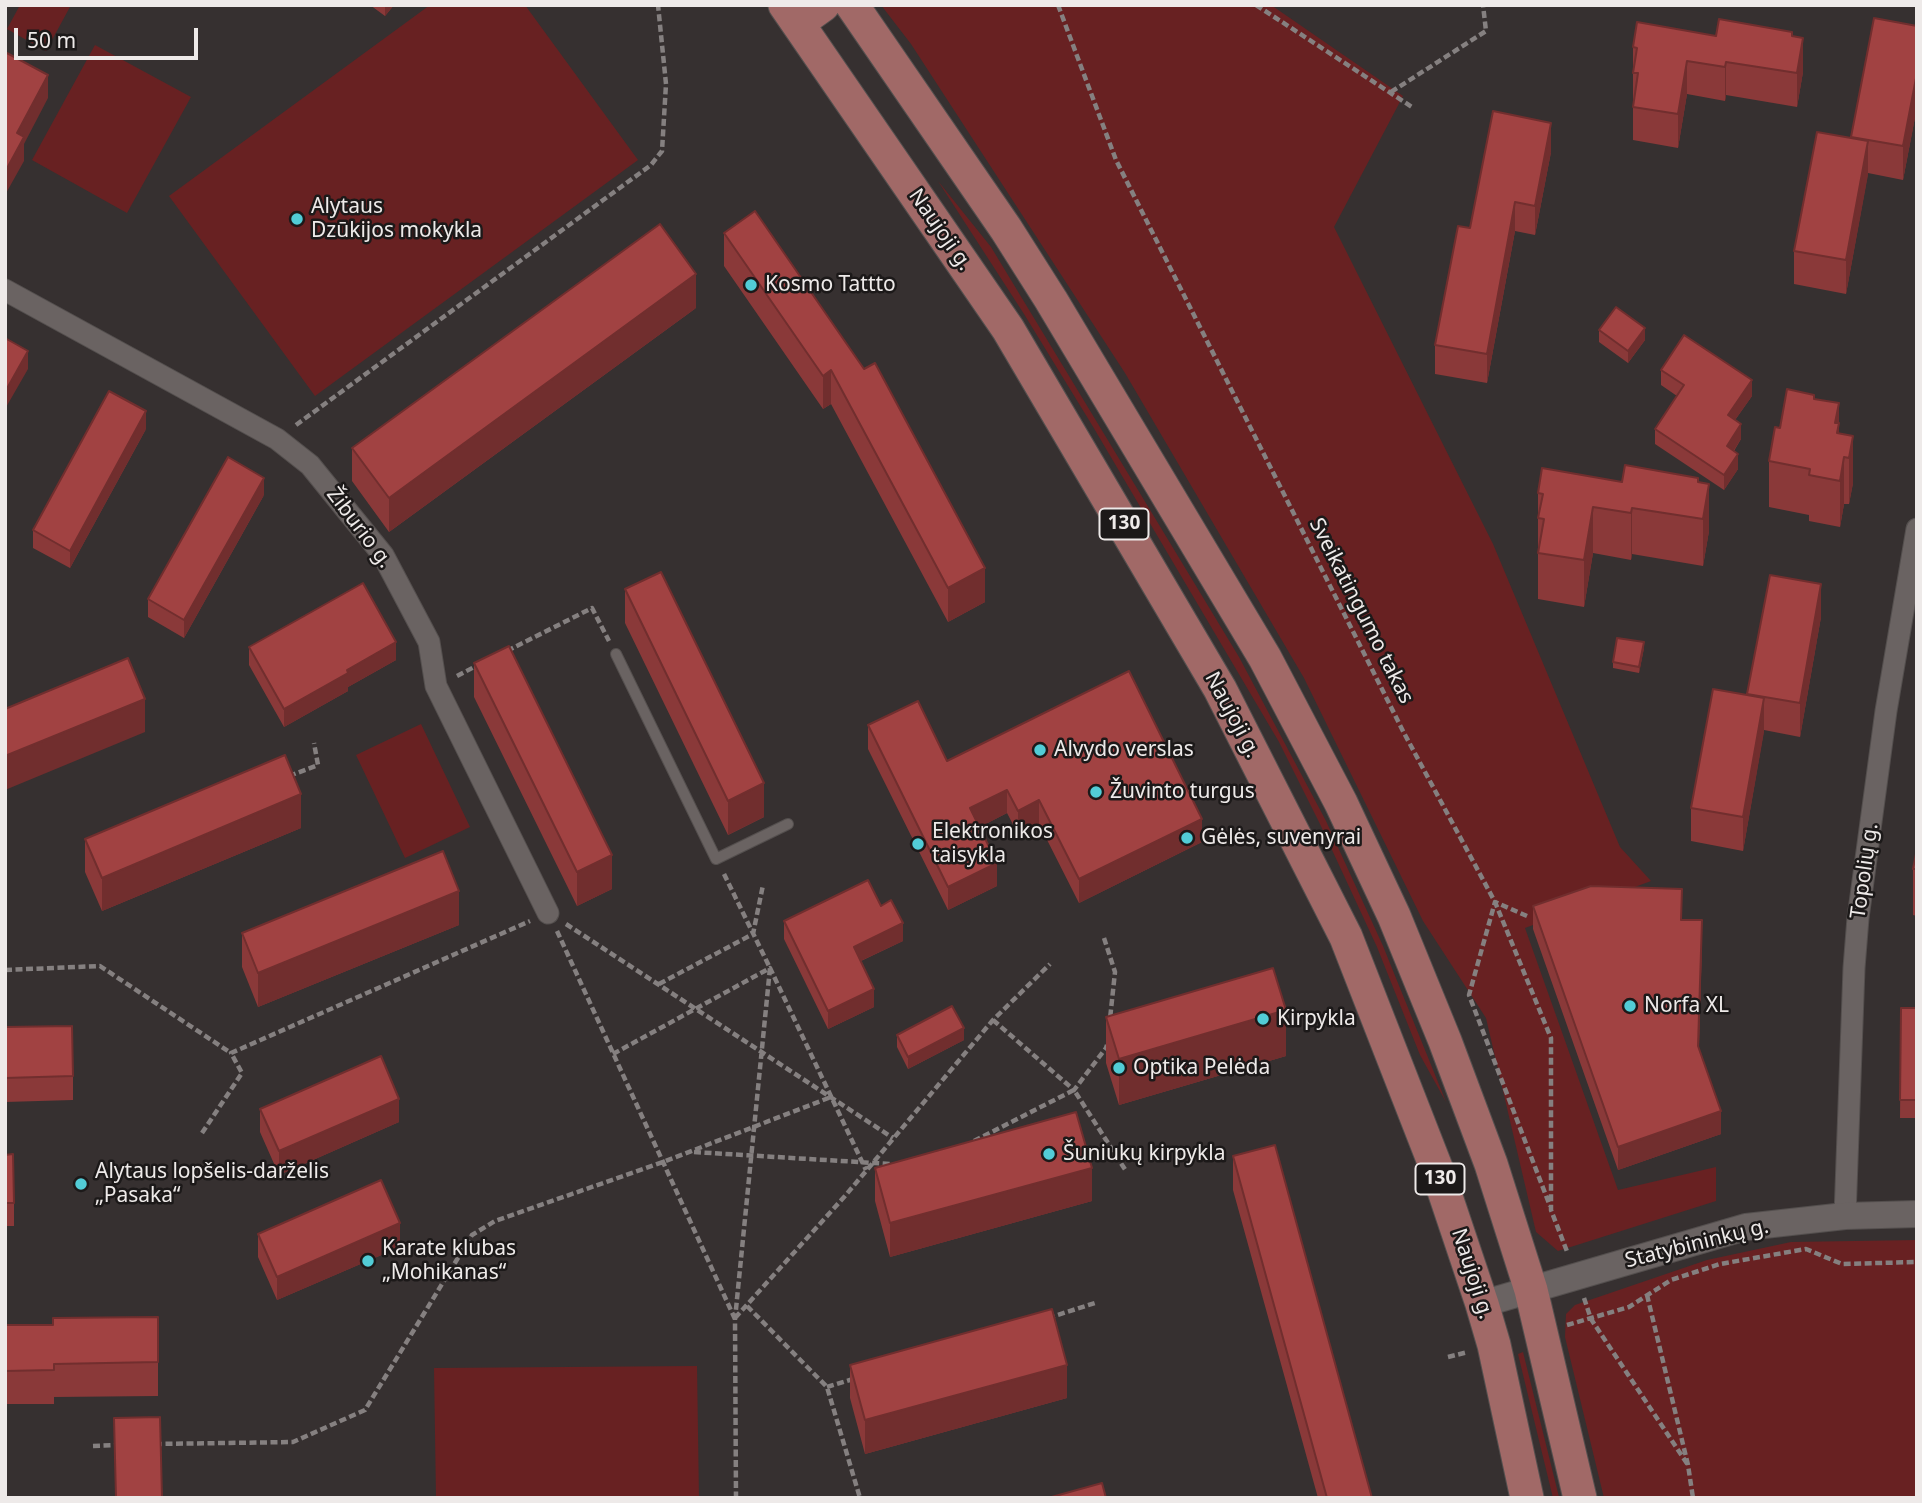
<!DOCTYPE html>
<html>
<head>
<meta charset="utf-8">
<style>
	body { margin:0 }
	#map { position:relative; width:1922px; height:1503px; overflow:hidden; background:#363030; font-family:"Noto Sans",sans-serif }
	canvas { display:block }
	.frame { position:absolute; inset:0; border:7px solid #eeeae9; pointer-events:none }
	.scale { position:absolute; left:14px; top:28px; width:184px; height:32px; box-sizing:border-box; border:4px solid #eeeae9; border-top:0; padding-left:9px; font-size:21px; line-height:24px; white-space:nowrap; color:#eeeae9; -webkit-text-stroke:5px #1c1919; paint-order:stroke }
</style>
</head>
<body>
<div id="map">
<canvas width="1922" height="1503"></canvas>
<div class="frame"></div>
<div class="scale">50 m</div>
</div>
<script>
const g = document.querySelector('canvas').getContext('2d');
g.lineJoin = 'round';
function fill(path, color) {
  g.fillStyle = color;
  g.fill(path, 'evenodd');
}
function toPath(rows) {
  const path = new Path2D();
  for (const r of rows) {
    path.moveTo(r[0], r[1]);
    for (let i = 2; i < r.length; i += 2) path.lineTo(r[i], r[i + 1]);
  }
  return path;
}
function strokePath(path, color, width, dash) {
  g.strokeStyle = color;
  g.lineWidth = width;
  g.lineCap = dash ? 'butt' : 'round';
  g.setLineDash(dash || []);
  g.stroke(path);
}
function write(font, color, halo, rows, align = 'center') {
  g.font = font + ' "Noto Sans",sans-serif';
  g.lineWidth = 5;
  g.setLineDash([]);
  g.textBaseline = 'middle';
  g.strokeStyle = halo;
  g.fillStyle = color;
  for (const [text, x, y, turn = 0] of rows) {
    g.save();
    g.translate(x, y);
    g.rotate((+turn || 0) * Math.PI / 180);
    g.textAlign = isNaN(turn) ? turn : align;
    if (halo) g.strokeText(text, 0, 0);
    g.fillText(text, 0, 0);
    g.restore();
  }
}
fill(toPath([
	[20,5,71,5,46,51,7,29],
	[430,5,525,5,638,160,315,396,169,196],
	[881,5,1271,5,1403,96,1334,227,1493,544,1620,847,1651,881,1525,928,1618,1190,1716,1167,1716,1201,1558,1251,1536,1232,1486,1018,1423,921,1304,678,1125,373,911,44],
	[95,45,191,97,127,213,32,160],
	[938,181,991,247,1239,657,1326,821,1383,946,1446,1102,1420,1055,1377,947,1320,824,1279,742,1092,425,1024,314],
	[421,724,470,827,405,858,356,755],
	[1917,1240,1917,1498,1604,1498,1565,1337,1566,1314,1575,1305,1707,1260,1791,1242],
	[1523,1352,1559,1497,1559,1498,1553,1498,1518,1354],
	[697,1366,699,1498,436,1498,434,1368]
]), '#682122');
const service = toPath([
	[616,654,716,859,788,824]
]);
const minor = toPath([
	[5,290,277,439,310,465,383,555,429,642,436,686,548,913],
	[1845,1216,1854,968,1858,918,1886,711,1917,529]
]);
const tertiary = toPath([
	[1482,1304,1746,1227,1845,1216,1917,1214]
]);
const primary = toPath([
	[785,5,1008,329,1220,689,1346,937,1437,1170,1482,1304,1494,1345,1527,1498],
	[852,5,1006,229,1051,300,1265,658,1341,803,1394,916,1445,1041,1491,1164,1531,1290,1580,1498],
	[798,23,823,5]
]);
strokePath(service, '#544f4e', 12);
strokePath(minor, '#544f4e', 23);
strokePath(tertiary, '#544f4e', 28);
strokePath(primary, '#544f4e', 35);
strokePath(toPath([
	[1058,5,1116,160,1404,733,1495,902,1551,1038,1551,1210,1568,1254],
	[1256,5,1412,107],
	[1391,92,1486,31,1483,5],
	[296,425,651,165,662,151,666,84,658,5],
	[507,651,592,608,609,641],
	[457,676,478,665],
	[289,776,318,765,314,743],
	[724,874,770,968,735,1319,736,1498],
	[1527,916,1495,902,1469,995,1550,1206],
	[566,924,893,1138],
	[557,931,735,1319],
	[1104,938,1115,972,1110,1019],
	[5,970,100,966,231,1053],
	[659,984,753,934,763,885],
	[993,1020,1074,1090,1106,1048,1107,1045],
	[613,1054,770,968,866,1170],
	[202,1133,242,1073,231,1053,530,921],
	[974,1141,1074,1090,1126,1171],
	[694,1152,891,1164],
	[1647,1295,1688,1465,1693,1498],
	[1584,1298,1591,1319,1688,1465],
	[747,1306,827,1387,860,1498],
	[735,1318,845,1196,993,1020,1050,964],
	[1048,1318,1095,1303],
	[1567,1325,1629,1307,1671,1280,1720,1264,1806,1249,1842,1264,1917,1262],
	[1448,1357,1468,1352],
	[827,1387,853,1379],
	[155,1444,293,1442,365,1410,472,1235,495,1221,663,1162,831,1097],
	[93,1446,118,1445]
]), '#858080', 4.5, [7, 3.5]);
strokePath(service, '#6a6362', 10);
strokePath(minor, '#6a6362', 21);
strokePath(tertiary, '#6a6362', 26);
strokePath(primary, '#a16967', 33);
fill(toPath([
	[370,5,394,5,385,16],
	[1917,26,1917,107,1903,180,1868,173,1846,294,1794,284,1794,251,1851,137],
	[1716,36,1792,36,1803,72,1797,107,1726,95,1725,101,1687,94,1678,148,1633,140,1633,47],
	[1551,152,1535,235,1515,231,1487,383,1435,374,1435,345,1470,228],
	[724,233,864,369,985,602,948,622,831,404,823,409,724,266],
	[696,308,389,532,352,481,352,448],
	[1599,330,1645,340,1628,363,1599,342],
	[1661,370,1752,396,1735,420,1741,439,1734,451,1738,469,1724,490,1655,444,1655,429,1677,396,1661,385],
	[1814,399,1839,434,1853,436,1853,483,1849,504,1844,504,1840,527,1809,521,1809,515,1769,507,1769,461,1780,428],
	[146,429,70,568,33,548,33,530],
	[1622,482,1698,482,1709,531,1703,566,1632,554,1631,560,1593,553,1584,607,1538,599,1538,493],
	[264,495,184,638,148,617,148,599],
	[1770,575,1821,617,1800,737,1764,730,1743,851,1691,841,1691,808,1747,695],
	[625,589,764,817,728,835,625,623],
	[249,647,396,660,348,687,348,691,284,727,249,665],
	[1644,648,1639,673,1613,668,1613,662],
	[474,663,612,889,577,906,474,697],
	[868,725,947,761,1202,842,1079,903,1039,824,1018,834,1007,813,980,827,997,886,948,910,868,749],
	[301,828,102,911,85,872,85,839],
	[1917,849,1917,916,1913,915,1913,869],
	[881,906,903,941,861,961,874,1007,828,1029,784,939,784,921],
	[1533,906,1702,943,1699,1048,1721,1134,1618,1170,1533,929],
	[459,925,258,1007,242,967,242,933],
	[1901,1008,1917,1008,1917,1118,1900,1118],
	[1106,1017,1286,1056,1119,1105,1106,1063],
	[5,1027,73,1076,73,1100,5,1102],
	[897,1035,964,1040,908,1069,897,1047],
	[260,1109,399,1122,279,1175,260,1132],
	[5,1155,14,1203,14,1226,5,1226],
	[1233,1156,1372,1498,1318,1498,1233,1190],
	[875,1168,1092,1201,890,1257,875,1201],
	[258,1234,400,1247,277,1300,258,1257],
	[5,1325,158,1362,158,1396,54,1397,54,1404,5,1404],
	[850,1365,1067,1398,865,1454,850,1398]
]), '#8a3939');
fill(toPath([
	[385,5,394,5,385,16],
	[1803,38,1803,72,1797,107,1797,73],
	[1687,61,1687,94,1678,148,1678,114],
	[1726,62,1726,95,1725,101,1725,67],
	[1917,73,1917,107,1903,180,1903,146],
	[48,75,48,98,24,144,24,161,5,195,5,172,17,133],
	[1551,123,1551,152,1535,235,1535,206],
	[1868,141,1868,175,1846,294,1846,260],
	[1515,202,1515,231,1487,383,1487,354],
	[696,274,696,308,389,532,389,498],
	[1645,328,1645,340,1628,363,1628,351],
	[28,351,28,369,5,409,5,392],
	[831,370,831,404,823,409,823,376],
	[1752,380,1752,396,1728,430,1728,415],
	[1839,403,1839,470,1835,423],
	[146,411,146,429,70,568,70,551],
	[1741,424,1741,439,1727,461,1727,446],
	[1853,436,1853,483,1849,504,1849,458],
	[1738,454,1738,469,1724,490,1724,475],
	[1844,457,1844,504,1840,527,1840,481],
	[264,478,264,495,184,638,184,620],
	[1709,484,1709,531,1703,566,1703,519],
	[1593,507,1593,553,1584,607,1584,560],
	[1632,508,1632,554,1631,560,1631,513],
	[985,568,985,602,948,622,948,588],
	[1821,584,1821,617,1800,737,1800,703],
	[396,642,396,660,348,687,348,691,284,727,284,709,347,670],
	[1644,642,1644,648,1639,673,1639,667],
	[1764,698,1764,732,1743,851,1743,817],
	[145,699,145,732,5,790,5,756],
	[764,783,764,817,728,835,728,801],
	[1007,790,1007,813,970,832,970,808],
	[301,794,301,828,102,911,102,878],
	[1039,800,1039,824,1018,834,1018,811],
	[1202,819,1202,842,1079,903,1079,879],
	[612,855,612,889,577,906,577,872],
	[997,863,997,886,948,910,948,887],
	[459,891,459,925,258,1007,258,973],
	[1702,920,1702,943,1698,1069,1698,1046],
	[903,923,903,941,854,964,854,947],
	[874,989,874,1007,828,1029,828,1011],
	[1286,1010,1286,1056,1119,1105,1119,1059],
	[964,1028,964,1040,908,1069,908,1057],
	[399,1099,399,1122,279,1175,279,1151],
	[1721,1111,1721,1134,1618,1170,1618,1147],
	[1092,1168,1092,1201,890,1257,890,1223],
	[400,1223,400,1247,277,1300,277,1277],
	[1067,1365,1067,1398,865,1454,865,1420]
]), '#712e2e');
const building = toPath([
	[1874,18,1917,26,1917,73,1903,146,1851,137,1874,18],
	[1719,19,1792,32,1792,36,1803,38,1797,73,1726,62,1725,67,1687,61,1678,114,1633,107,1638,73,1633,73,1637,48,1633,47,1637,22,1716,36,1719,19],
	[5,52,48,75,17,133,24,137,5,172,5,52],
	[1493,111,1551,123,1535,206,1515,202,1487,354,1435,345,1458,226,1470,228,1493,111],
	[1817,132,1868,141,1846,260,1794,251,1817,132],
	[755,211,864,369,875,363,985,568,948,588,831,370,823,376,724,233,755,211],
	[660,224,696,274,389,498,352,448,660,224],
	[1616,307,1645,328,1628,351,1599,330,1616,307],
	[1684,335,1752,380,1728,415,1741,424,1727,446,1738,454,1724,475,1655,429,1684,385,1661,370,1684,335],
	[5,338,28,351,5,392,5,338],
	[1787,389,1814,395,1814,399,1839,403,1835,423,1839,423,1837,433,1853,436,1849,458,1844,457,1840,481,1809,475,1810,469,1769,461,1775,427,1780,428,1787,389],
	[109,391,146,411,70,551,33,530,109,391],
	[228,457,264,478,184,620,148,599,228,457],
	[1625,465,1698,478,1698,482,1709,484,1703,519,1632,508,1631,513,1593,507,1584,560,1538,553,1544,519,1538,518,1543,494,1538,493,1542,468,1622,482,1625,465],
	[661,572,764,783,728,801,625,589,661,572],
	[1770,575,1821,584,1800,703,1747,694,1770,575],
	[363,583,396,642,347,670,348,673,284,709,249,647,363,583],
	[1617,638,1644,642,1639,667,1613,662,1617,638],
	[509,646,612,855,577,872,474,663,509,646],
	[128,658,145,699,5,756,5,709,128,658],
	[1129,671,1202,819,1079,879,1039,800,1018,811,1007,790,970,808,997,863,948,887,868,725,918,701,947,761,1129,671],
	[1713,689,1764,698,1743,817,1691,808,1713,689],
	[285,755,301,794,102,878,85,839,285,755],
	[1917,849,1917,869,1913,869,1917,849],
	[443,851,459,891,258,973,242,933,443,851],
	[868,880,881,906,891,900,903,923,854,947,874,989,828,1011,784,921,868,880],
	[1591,886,1682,889,1681,920,1702,920,1698,1046,1721,1111,1618,1147,1533,906,1591,886],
	[1273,968,1286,1010,1119,1059,1106,1017,1273,968],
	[952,1006,964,1028,908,1057,897,1035,952,1006],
	[1901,1008,1917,1008,1917,1100,1900,1100,1901,1008],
	[72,1026,73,1076,5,1078,5,1027,72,1026],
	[381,1056,399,1099,279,1151,260,1109,381,1056],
	[1076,1112,1092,1168,890,1223,875,1168,1076,1112],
	[1275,1145,1372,1498,1327,1498,1233,1156,1275,1145],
	[13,1154,14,1203,5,1203,5,1155,13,1154],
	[381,1180,400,1223,277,1277,258,1234,381,1180],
	[1052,1309,1067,1365,865,1420,850,1365,1052,1309],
	[158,1317,158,1362,54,1364,54,1370,5,1371,5,1325,53,1325,53,1318,158,1317],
	[160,1417,162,1498,116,1498,114,1418,160,1417],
	[1102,1483,1106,1498,1048,1498,1102,1483]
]);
fill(building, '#a14242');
strokePath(building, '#712e2e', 2);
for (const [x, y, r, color] of [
	[297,219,7,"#52ccd6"],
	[751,285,7,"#52ccd6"],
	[1040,750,7,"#52ccd6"],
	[1096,792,7,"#52ccd6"],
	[1187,838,7,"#52ccd6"],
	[918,844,7,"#52ccd6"],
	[1630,1006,7,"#52ccd6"],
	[1263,1019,7,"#52ccd6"],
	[1119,1068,7,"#52ccd6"],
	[1049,1154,7,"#52ccd6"],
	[81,1184,7,"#52ccd6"],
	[368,1261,7,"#52ccd6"]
]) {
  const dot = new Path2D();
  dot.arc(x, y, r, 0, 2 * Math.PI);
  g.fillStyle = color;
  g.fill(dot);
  strokePath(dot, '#1c1919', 2.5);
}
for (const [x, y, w] of [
	[1124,524,49],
	[1440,1179,49]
]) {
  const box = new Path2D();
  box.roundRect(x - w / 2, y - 15.5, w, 31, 5);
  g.fillStyle = '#1c1919';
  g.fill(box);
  strokePath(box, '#eeeae9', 2);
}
write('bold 19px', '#eeeae9', null, [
	["130",1124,524],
	["130",1440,1179]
]);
write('21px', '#eeeae9', '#1c1919', [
	["Alytaus",311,207],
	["Dzūkijos mokykla",311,231],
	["Kosmo Tattto",765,285],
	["Alvydo verslas",1054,750],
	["Žuvinto turgus",1110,792],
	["Elektronikos",932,832],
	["taisykla",932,856],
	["Gėlės, suvenyrai",1201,838],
	["Norfa XL",1644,1006],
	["Kirpykla",1277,1019],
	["Optika Pelėda",1133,1068],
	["Šuniukų kirpykla",1063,1154],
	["Alytaus lopšelis-darželis",95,1172],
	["„Pasaka“",95,1196],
	["Karate klubas",382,1249],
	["„Mohikanas“",382,1273]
], 'left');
write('21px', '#eeeae9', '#1c1919', [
	["Naujoji g.",940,230,55],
	["Žiburio g.",359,528,53],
	["Sveikatingumo takas",1361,611,63],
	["Naujoji g.",1232,715,62],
	["Topolių g.",1865,871,-82],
	["Statybininkų g.",1697,1244,-14],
	["Naujoji g.",1472,1274,72]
]);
</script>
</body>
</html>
